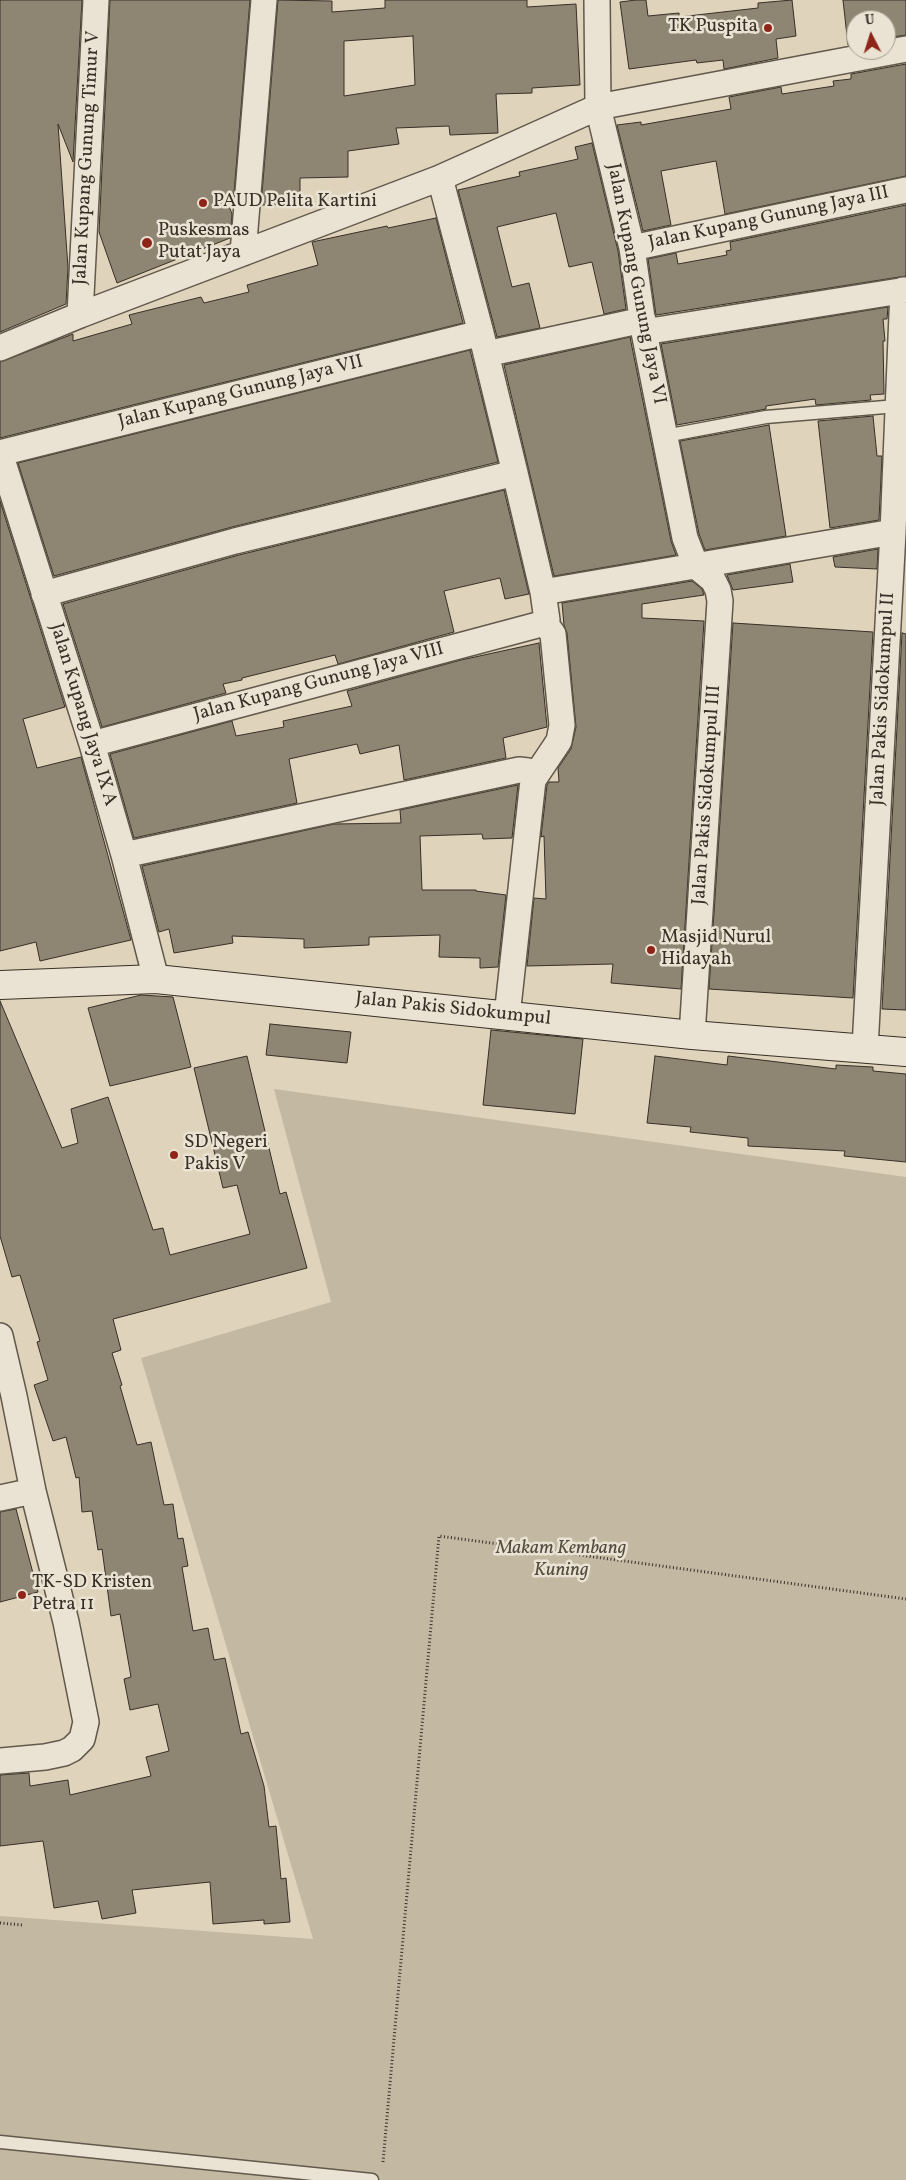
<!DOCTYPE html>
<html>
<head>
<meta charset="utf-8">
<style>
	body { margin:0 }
	#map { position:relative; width:906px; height:2180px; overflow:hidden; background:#dfd4bb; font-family:Vollkorn,serif }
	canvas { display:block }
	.north { position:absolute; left:846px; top:10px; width:50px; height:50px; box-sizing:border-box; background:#eae3d3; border:1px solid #a39b8e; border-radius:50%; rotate:355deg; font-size:14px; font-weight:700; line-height:20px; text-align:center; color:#382f26 }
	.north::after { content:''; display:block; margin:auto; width:18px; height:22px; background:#8f2418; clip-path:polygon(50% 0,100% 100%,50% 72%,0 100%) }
</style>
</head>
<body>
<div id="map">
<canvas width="906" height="2180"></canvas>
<div class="north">U</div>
</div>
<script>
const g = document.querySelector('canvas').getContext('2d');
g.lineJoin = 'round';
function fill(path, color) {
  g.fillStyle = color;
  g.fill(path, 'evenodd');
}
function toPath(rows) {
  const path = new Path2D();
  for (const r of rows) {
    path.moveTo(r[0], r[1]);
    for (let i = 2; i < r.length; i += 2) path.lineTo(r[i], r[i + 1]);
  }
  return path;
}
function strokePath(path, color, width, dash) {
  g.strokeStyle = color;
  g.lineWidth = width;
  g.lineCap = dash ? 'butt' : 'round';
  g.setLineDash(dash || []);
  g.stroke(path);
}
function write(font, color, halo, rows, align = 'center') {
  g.font = font + ' Vollkorn,serif';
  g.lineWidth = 5;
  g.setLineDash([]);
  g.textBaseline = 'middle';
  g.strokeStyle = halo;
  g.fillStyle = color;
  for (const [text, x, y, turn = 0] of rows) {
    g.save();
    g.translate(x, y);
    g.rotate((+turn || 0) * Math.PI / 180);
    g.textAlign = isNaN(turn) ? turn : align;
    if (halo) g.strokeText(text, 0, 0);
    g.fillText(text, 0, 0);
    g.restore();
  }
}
fill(toPath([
	[274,1089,906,1177,906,2180,0,2180,0,1916,313,1939,141,1358,331,1302]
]), '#c3b8a2');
const building = toPath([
	[0,0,82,0,73,162,58,124,68,268,66,304,0,332,0,0],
	[110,0,250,0,233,205,229,206,232,214,230,238,117,283,99,232,110,0],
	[278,0,332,1,332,12,385,8,385,0,527,0,527,7,576,4,580,85,532,88,532,93,496,94,498,133,450,135,449,126,396,128,399,144,348,151,348,177,300,178,300,204,261,205,278,0],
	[413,36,415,85,344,96,344,41,413,36],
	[636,0,646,0,648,16,679,13,679,17,758,8,758,3,792,0,796,36,776,39,778,58,724,69,723,60,697,63,696,60,629,69,620,2,636,0],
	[843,0,906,0,906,35,886,38,886,20,856,20,856,44,848,45,843,0],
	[906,64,906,176,725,214,716,161,661,171,671,225,643,231,617,125,641,122,641,125,731,109,729,97,781,87,782,94,834,86,833,81,851,79,851,74,906,64],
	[592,143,618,251,626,309,604,314,592,262,569,267,556,213,497,227,512,287,529,283,540,328,497,337,458,190,520,176,519,172,578,159,575,147,592,143],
	[906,205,906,276,656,315,648,259,676,253,678,264,727,255,726,251,731,250,730,242,906,205],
	[436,218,463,323,0,438,0,362,73,334,73,341,132,324,129,315,201,297,204,303,249,292,247,285,318,265,312,242,387,226,388,228,436,218],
	[888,307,887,319,883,319,885,341,883,341,884,394,870,395,871,400,816,405,815,399,766,406,766,409,677,425,661,344,888,307],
	[630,337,671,541,676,555,554,576,504,365,630,337],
	[470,350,498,462,232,527,54,576,18,463,470,350],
	[873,416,877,456,882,456,879,520,830,528,818,421,873,416],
	[769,425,786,536,705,550,699,534,680,441,769,425],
	[504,490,529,594,505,599,500,578,444,591,454,632,338,664,335,655,242,678,242,680,223,684,226,693,102,727,63,604,239,555,504,490],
	[0,501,65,707,23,719,37,768,81,757,131,940,40,961,36,942,0,951,0,501],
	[878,549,877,569,835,567,833,557,878,549],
	[790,564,793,582,733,590,727,575,790,564],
	[692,581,702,589,704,595,642,604,642,618,704,621,681,989,611,983,613,964,527,966,534,898,546,899,544,836,541,837,547,785,549,782,559,782,558,768,571,749,576,727,567,633,564,625,562,603,692,581],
	[733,623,873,632,853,998,709,989,733,623],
	[902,633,906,634,906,1010,882,1009,902,633],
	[539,643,547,727,503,738,506,758,404,780,399,745,360,754,357,744,289,759,297,803,134,838,110,754,232,721,236,736,284,727,283,721,352,706,347,691,461,660,539,643],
	[518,785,512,838,483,839,482,834,420,836,422,890,476,890,476,891,506,895,498,967,480,968,480,958,439,957,440,935,369,937,369,945,304,948,304,939,232,936,233,943,174,953,169,929,159,932,142,866,334,824,401,823,400,810,518,785],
	[141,995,173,997,191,1067,110,1086,88,1008,141,995],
	[0,1001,62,1148,78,1143,71,1109,108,1097,153,1230,163,1228,170,1255,250,1234,237,1185,223,1188,194,1068,247,1056,280,1194,286,1192,307,1268,113,1319,121,1350,112,1353,122,1385,120,1386,137,1445,151,1442,164,1505,173,1504,178,1539,183,1538,188,1566,182,1567,193,1631,208,1628,214,1660,225,1658,241,1734,248,1732,264,1786,269,1827,276,1826,281,1879,286,1878,290,1922,264,1924,264,1920,213,1924,210,1882,132,1890,136,1913,102,1919,98,1901,54,1908,43,1841,0,1846,0,1775,29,1773,30,1786,68,1780,70,1795,151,1776,146,1757,169,1751,158,1704,130,1710,124,1679,131,1677,120,1614,111,1616,102,1549,98,1550,92,1511,82,1512,79,1477,76,1478,66,1437,53,1441,34,1385,48,1380,37,1342,40,1341,20,1275,12,1277,0,1236,0,1001],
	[270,1024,351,1032,347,1063,266,1055,270,1024],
	[491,1030,583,1039,575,1114,483,1105,491,1030],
	[655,1056,727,1065,728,1056,836,1069,836,1065,873,1067,873,1071,906,1074,906,1162,844,1156,845,1151,748,1146,748,1138,690,1132,691,1127,647,1123,655,1056],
	[16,1509,38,1592,0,1602,0,1512,16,1509]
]);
fill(building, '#8f8573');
strokePath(building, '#382f26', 1);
const lane = toPath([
	[665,436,766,417,897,406],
	[0,2142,372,2180]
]);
const street = toPath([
	[597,0,598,107,632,248,644,332,685,538,696,566,713,580,718,590,720,601,692,1035],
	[440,178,481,333,515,473,543,592,547,620,545,623],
	[632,248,906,190],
	[243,253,264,0],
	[80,315,96,0],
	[644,332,906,290],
	[0,348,80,315,440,178,598,107,906,49],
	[486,354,643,320],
	[0,453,92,744,124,855,156,979],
	[0,453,481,333],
	[543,592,893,532],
	[44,594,235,541,515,473],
	[92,744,545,623],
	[533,780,559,741,562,725,553,634,545,623],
	[124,855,519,770,528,771,532,773,533,780,507,1016],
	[865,1048,893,532,903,290],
	[0,1336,14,1396,33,1491,66,1622,86,1722,82,1739,72,1749,64,1753,45,1757,0,1761],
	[0,1498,33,1491]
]);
const secondary = toPath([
	[0,985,156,979,692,1035,906,1052]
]);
strokePath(lane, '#62584b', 15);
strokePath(street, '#62584b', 28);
strokePath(secondary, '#382f26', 30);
strokePath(toPath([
	[0,1923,22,1925],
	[383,2162,439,1536,906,1599]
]), '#382f26', 3, [1, 2.5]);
strokePath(lane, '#eae3d3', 12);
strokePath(street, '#eae3d3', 25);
strokePath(secondary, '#eae3d3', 28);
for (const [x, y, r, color] of [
	[768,28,5,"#8f2418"],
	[203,203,5,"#8f2418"],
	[147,243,6,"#8f2418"],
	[651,950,5,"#8f2418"],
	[174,1155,5,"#8f2418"],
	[22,1595,5,"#8f2418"]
]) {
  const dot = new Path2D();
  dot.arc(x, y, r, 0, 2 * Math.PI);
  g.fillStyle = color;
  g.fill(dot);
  strokePath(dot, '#eae3d3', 2);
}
write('19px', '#382f26', '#eae3d3', [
	["TK Puspita",758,28,"right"],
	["PAUD Pelita Kartini",213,203],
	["Puskesmas",158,232],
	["Putat Jaya",158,254],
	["Masjid Nurul",661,939],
	["Hidayah",661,961],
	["SD Negeri",184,1144],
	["Pakis V",184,1166],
	["TK-SD Kristen",32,1584],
	["Petra 11",32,1606]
], 'left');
write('19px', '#382f26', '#eae3d3', [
	["Jalan Kupang Gunung Timur V",88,158,-87],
	["Jalan Kupang Gunung Jaya III",769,219,-12],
	["Jalan Kupang Gunung Jaya VI",635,284,79],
	["Jalan Kupang Gunung Jaya VII",241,393,-14],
	["Jalan Kupang Gunung Jaya VIII",319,683,-15],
	["Jalan Pakis Sidokumpul II",884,699,-87],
	["Jalan Kupang Jaya IX A",82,715,73],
	["Jalan Pakis Sidokumpul III",708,795,-86],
	["Jalan Pakis Sidokumpul",453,1010,6]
]);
write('italic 19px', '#544a3f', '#eae3d3', [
	["Makam Kembang",561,1550],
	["Kuning",561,1572]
]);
</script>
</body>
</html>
